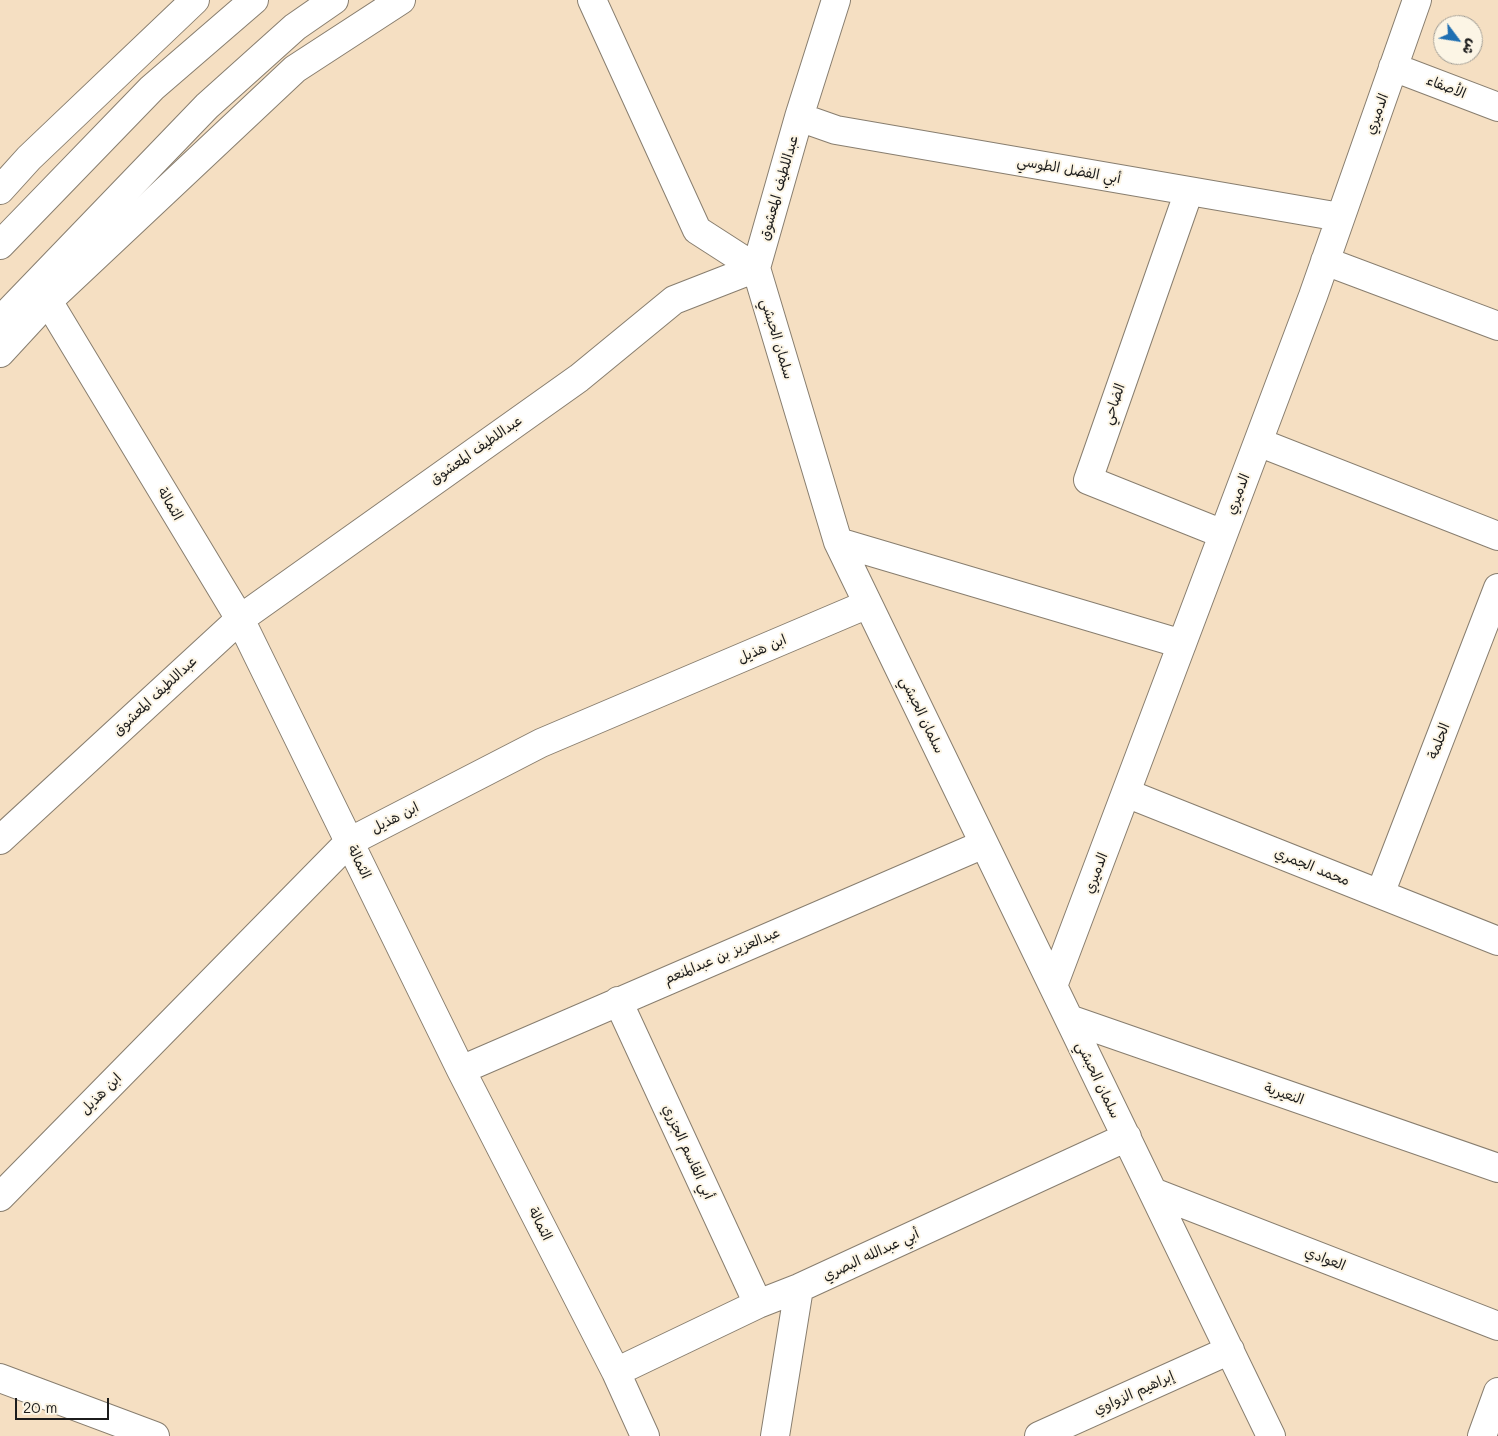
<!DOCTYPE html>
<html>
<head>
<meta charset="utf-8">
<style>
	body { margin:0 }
	#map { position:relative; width:1498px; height:1436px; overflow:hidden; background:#f5dfc2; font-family:Mali,"Playpen Sans Arabic",sans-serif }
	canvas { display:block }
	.north { position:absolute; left:1433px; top:15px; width:50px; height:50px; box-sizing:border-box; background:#fcf5e5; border:1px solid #a29e95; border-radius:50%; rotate:121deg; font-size:14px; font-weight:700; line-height:20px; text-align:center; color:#1c1c1c }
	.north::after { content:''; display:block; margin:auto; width:18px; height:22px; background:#1f6fb2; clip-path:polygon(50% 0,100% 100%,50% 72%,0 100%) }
	.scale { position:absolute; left:15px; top:1398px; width:94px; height:22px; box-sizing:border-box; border:2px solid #1c1c1c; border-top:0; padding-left:6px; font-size:15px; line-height:18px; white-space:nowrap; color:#1c1c1c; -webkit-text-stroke:4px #fcf5e5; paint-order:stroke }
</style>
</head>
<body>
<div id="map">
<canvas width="1498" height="1436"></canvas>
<div class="north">ش</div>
<div class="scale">20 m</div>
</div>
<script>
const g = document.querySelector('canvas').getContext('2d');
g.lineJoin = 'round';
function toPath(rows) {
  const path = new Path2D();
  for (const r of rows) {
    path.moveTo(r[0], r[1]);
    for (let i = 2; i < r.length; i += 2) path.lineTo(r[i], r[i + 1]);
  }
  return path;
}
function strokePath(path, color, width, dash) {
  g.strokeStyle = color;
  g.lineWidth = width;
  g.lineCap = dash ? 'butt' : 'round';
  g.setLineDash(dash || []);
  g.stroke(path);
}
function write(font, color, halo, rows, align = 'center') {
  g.font = font + ' Mali,"Playpen Sans Arabic",sans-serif';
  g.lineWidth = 4;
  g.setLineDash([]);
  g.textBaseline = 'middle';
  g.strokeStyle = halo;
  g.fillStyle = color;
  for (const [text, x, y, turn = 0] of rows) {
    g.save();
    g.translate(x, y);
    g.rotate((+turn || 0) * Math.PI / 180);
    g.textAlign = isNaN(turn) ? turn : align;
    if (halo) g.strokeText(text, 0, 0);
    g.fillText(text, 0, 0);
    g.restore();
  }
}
const street = toPath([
	[592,0,697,230,756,268,838,542,1271,1436],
	[1393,67,1498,107],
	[799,117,836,130,1340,217],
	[1189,191,1088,480,1223,534],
	[1325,261,1498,326],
	[48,301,240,619,461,1070,616,1372,645,1436],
	[1258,442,1498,536],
	[838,542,1182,644],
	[1126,793,1498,941],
	[0,840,240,619,579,378,674,300,756,268,799,117,836,0],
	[1380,894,1498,588],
	[1053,986,1313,296,1417,0],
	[618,1001,758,1304],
	[1069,1019,1498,1168],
	[461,1070,984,844],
	[1153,1192,1498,1326],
	[0,1197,349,842,541,743,868,604],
	[616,1372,758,1304,799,1288,1127,1137],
	[775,1436,799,1288],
	[1039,1436,1230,1350]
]);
const secondary = toPath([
	[0,190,29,158,195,0],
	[0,353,48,301,295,69,401,0],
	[0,1378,155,1436],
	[1482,1436,1498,1392]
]);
const highway = toPath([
	[0,245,152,88,254,0],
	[0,321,207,106,295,27,334,0]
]);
strokePath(street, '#887e6f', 30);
strokePath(secondary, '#887e6f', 30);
strokePath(highway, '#887e6f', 30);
strokePath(street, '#fff', 28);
strokePath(secondary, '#fff', 28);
strokePath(highway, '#fff', 28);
write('14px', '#1c1c1c', '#fcf5e5', [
	["الأصفاء",1446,87,21],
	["الدميري",1377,114,-70],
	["أبي الفضل الطوسي",1069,170,10],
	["عبداللطيف المعشوق",779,188,-74],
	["سلمان الحبشي",777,339,73],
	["الضاحي",1114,404,-71],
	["عبداللطيف المعشوق",476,450,-35],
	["الدميري",1238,494,-69],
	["الثمالة",170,504,59],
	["ابن هذيل",762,649,-23],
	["عبداللطيف المعشوق",155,696,-43],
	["سلمان الحبشي",922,715,64],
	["الحلمة",1439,741,-69],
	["ابن هذيل",395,818,-27],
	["الثمالة",359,862,64],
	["محمد الجمري",1312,867,22],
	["الدميري",1096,873,-69],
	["عبدالعزيز بن عبدالمنعم",722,956,-23],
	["سلمان الحبشي",1098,1080,64],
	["ابن هذيل",101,1094,-45],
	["النعيرية",1284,1094,19],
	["أبي القاسم الجزري",688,1152,65],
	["الثمالة",540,1224,63],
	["أبي عبدالله البصري",871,1255,-25],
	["العوادي",1325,1259,21],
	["إبراهيم الزواوي",1134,1393,-24]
]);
</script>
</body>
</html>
